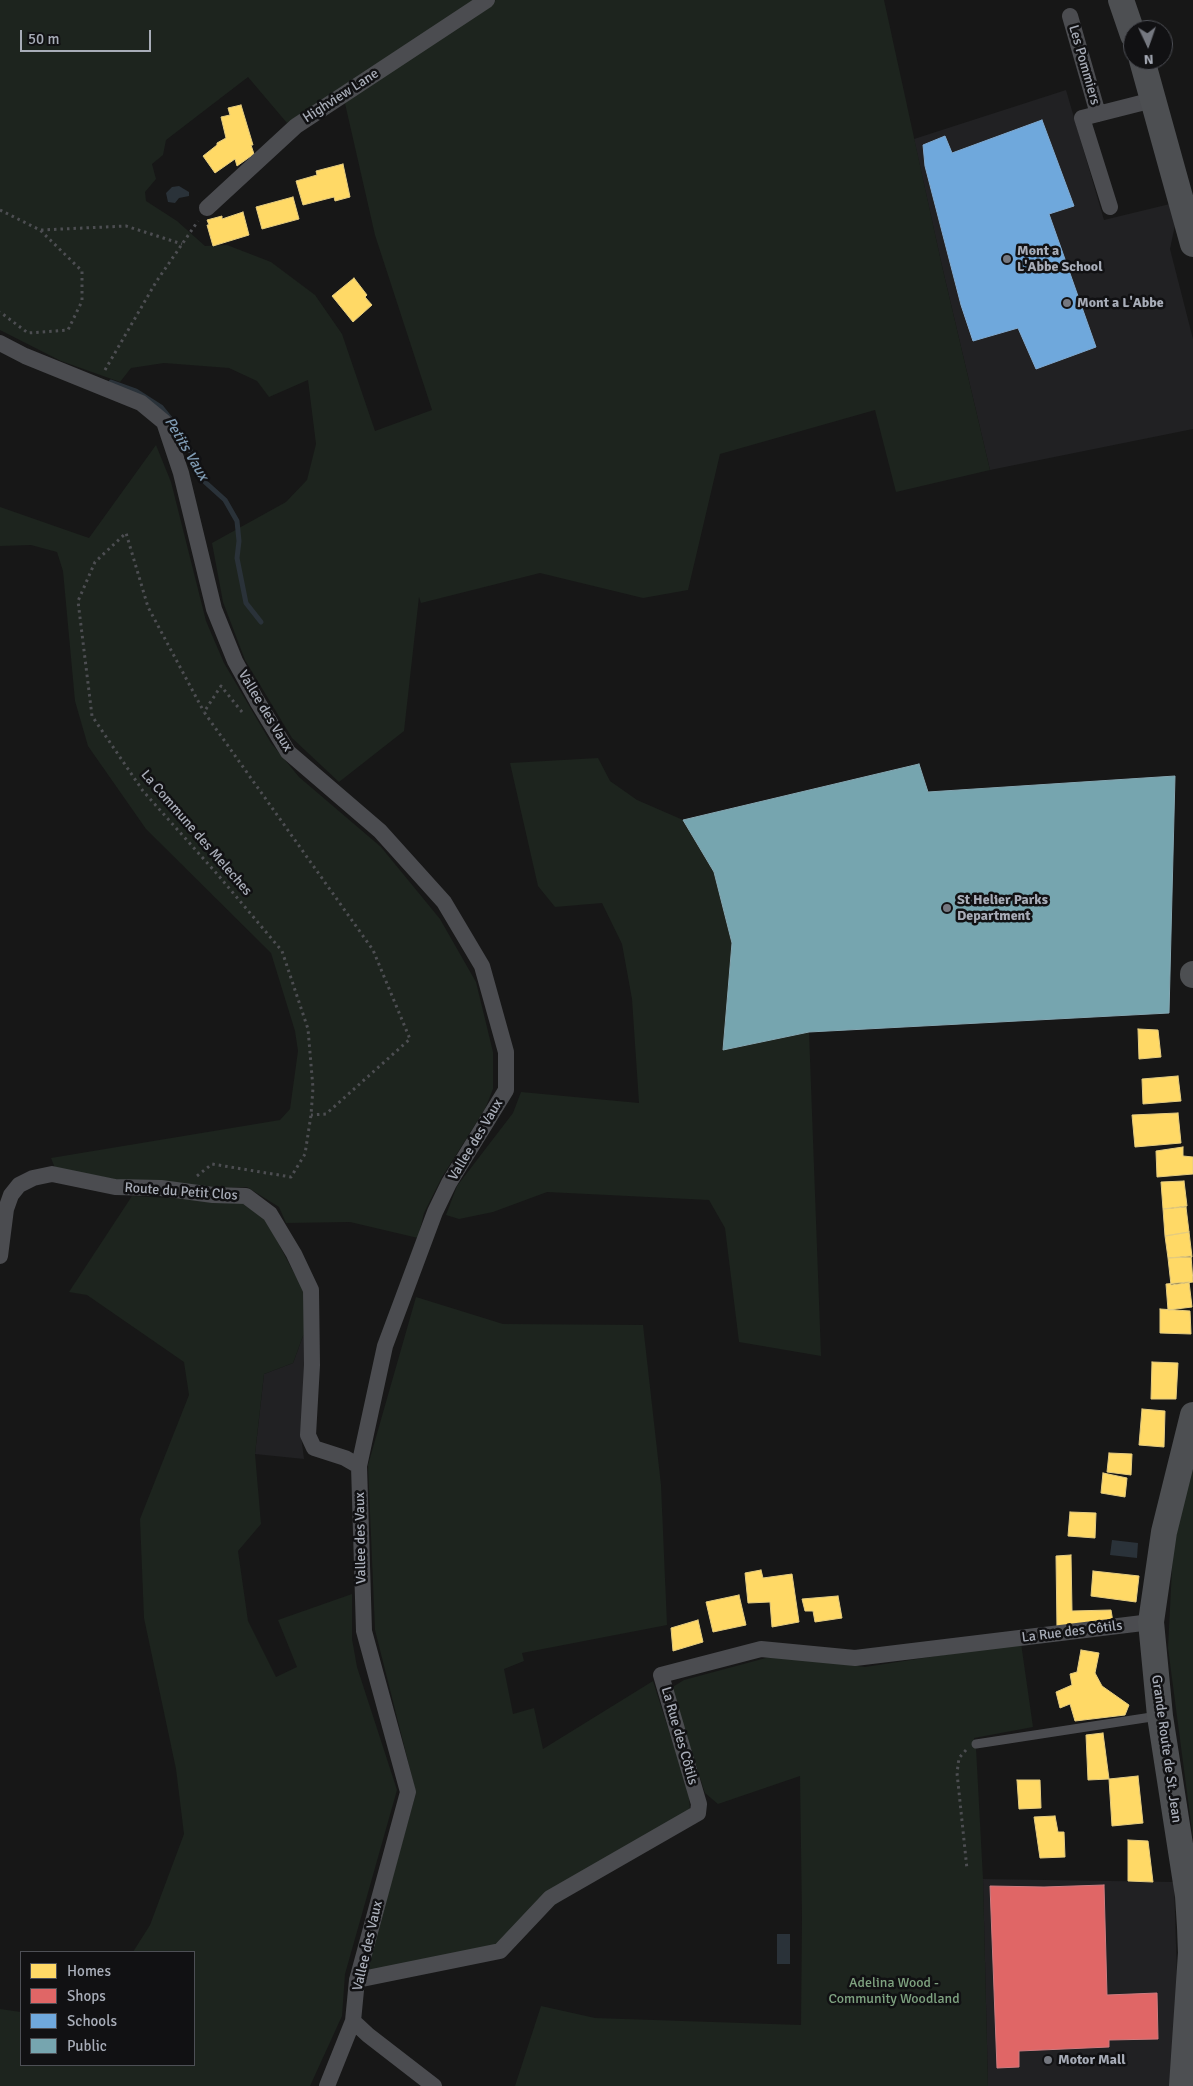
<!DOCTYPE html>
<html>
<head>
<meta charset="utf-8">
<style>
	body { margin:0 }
	#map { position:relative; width:1193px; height:2086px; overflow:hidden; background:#171717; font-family:Signika,sans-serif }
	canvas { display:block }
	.legend { position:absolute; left:20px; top:1951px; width:175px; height:115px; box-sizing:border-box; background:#111113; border:1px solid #4d4f55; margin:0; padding:6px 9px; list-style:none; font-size:15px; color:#a8adb8 }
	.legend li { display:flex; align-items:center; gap:10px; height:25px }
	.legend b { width:25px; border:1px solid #4d4f55 }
	.north { position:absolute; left:1123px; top:20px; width:50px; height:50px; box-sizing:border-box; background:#111113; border:1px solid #4d4f55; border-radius:50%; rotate:177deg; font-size:14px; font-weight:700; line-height:20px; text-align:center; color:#a8adb8 }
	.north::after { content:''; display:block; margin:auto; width:18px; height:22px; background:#757880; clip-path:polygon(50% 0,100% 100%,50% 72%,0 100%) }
	.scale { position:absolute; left:20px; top:30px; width:131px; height:22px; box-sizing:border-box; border:2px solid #a8adb8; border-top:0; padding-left:6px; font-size:15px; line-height:18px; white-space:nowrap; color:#a8adb8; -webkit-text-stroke:4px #111113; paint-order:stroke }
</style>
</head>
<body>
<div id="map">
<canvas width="1193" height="2086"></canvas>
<ul class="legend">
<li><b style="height:14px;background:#ffd966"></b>Homes</li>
<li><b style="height:14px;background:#e06666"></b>Shops</li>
<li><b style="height:14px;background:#6fa8dc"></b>Schools</li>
<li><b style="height:14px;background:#76a5af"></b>Public</li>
</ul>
<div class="north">N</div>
<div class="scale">50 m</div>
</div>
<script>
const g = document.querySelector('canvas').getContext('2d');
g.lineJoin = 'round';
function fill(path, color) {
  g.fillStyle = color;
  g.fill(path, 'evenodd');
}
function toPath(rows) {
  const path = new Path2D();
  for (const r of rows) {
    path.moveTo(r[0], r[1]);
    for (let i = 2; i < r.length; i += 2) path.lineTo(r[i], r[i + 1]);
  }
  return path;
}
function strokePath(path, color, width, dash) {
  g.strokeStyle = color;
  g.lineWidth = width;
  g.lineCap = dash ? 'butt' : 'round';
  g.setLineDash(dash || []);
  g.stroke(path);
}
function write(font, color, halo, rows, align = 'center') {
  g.font = font + ' Signika,sans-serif';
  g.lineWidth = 5;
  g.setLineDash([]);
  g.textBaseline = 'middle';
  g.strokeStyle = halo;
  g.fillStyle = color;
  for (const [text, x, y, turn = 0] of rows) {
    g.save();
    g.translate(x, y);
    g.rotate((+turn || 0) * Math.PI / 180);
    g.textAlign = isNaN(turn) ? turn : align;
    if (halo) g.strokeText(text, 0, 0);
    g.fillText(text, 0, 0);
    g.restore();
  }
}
fill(toPath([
	[1066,90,1104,220,1170,204,1175,225,1170,249,1193,339,1193,429,990,470,942,266,914,139],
	[308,1335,301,1435,304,1459,255,1454,264,1374,293,1363,303,1336],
	[983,1879,1174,1882,1178,2007,1172,2086,988,2086]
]), '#212123');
fill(toPath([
	[0,0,475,0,287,123,248,77,166,140,163,155,152,164,156,179,145,192,146,201,177,221,205,246,227,245,271,262,315,295,342,334,375,431,432,410,375,235,344,99,496,0,884,0,942,266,990,470,896,492,875,410,720,454,688,590,643,598,540,573,421,603,419,597,404,731,339,782,292,738,245,660,223,602,212,543,286,502,307,480,316,444,308,380,269,397,257,381,229,368,164,363,131,368,120,382,61,361,0,330],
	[156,445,171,482,206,621,224,663,271,743,299,777,381,847,440,919,476,982,493,1052,493,1089,485,1109,442,1177,424,1213,418,1238,350,1222,286,1223,279,1207,247,1187,218,1188,119,1180,55,1168,51,1158,280,1120,290,1109,298,1051,295,1031,271,953,146,829,88,746,75,701,63,571,57,552,31,545,0,546,0,507,89,538],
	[598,758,610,781,637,800,683,820,714,872,732,943,723,1050,809,1032,821,1356,739,1342,725,1228,709,1200,547,1192,493,1212,459,1219,446,1215,457,1186,513,1113,521,1092,639,1103,632,999,622,944,602,903,555,907,538,886,510,763],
	[132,1196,244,1202,264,1216,304,1292,308,1335,303,1336,293,1363,264,1374,255,1454,261,1524,238,1551,248,1621,276,1677,297,1667,278,1620,352,1594,352,1639,357,1667,397,1790,345,1974,342,2016,310,2086,0,2086,0,2009,21,2012,21,2065,194,2065,194,1952,133,1952,150,1925,184,1834,176,1769,144,1618,140,1519,189,1395,184,1362,87,1295,69,1292],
	[416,1297,503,1324,643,1325,661,1485,667,1625,522,1653,524,1661,504,1669,513,1714,534,1708,543,1749,653,1681,689,1794,690,1811,496,1946,366,1972,416,1793,375,1630,368,1465],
	[1193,1458,1193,1838,1168,1648,1173,1549],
	[1021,1643,1033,1727,974,1738,976,1748,983,1879,988,2086,515,2086,541,2006,595,2018,801,2025,802,1918,800,1776,718,1804,705,1793,671,1688,684,1680,777,1655,865,1667]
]), '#1d241e');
fill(toPath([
	[179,186,189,192,189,196,179,198,175,203,168,202,166,193,172,187],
	[1112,1540,1138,1543,1137,1558,1110,1555],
	[777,1934,790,1934,790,1964,777,1964]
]), '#2a3239');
const homes = toPath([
	[241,105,253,145,251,145,254,154,237,166,235,159,215,173,203,156,217,145,217,143,226,138,221,117,230,115,228,108,241,105],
	[343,164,350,197,335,201,334,197,303,205,296,181,317,175,316,171,343,164],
	[293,197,299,219,262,229,256,207,293,197],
	[243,212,249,235,213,246,207,225,209,225,207,220,222,216,222,219,243,212],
	[354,278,367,295,365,297,372,305,353,322,332,296,354,278],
	[1138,1029,1158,1030,1161,1057,1139,1059,1138,1029],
	[1178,1076,1181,1101,1143,1104,1142,1079,1178,1076],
	[1178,1113,1181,1143,1135,1147,1132,1115,1178,1113],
	[1183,1147,1183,1156,1193,1157,1193,1174,1157,1177,1156,1151,1183,1147],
	[1184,1181,1187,1206,1163,1209,1161,1182,1184,1181],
	[1186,1207,1189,1232,1165,1236,1163,1209,1186,1207],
	[1189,1232,1192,1257,1168,1258,1165,1236,1189,1232],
	[1191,1256,1193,1282,1171,1285,1168,1258,1191,1256],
	[1189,1282,1192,1307,1168,1310,1166,1284,1189,1282],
	[1160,1309,1190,1311,1191,1334,1160,1333,1160,1309],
	[1152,1362,1178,1363,1176,1399,1151,1399,1152,1362],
	[1142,1409,1165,1411,1164,1447,1139,1445,1142,1409],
	[1109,1453,1132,1454,1131,1475,1107,1472,1109,1453],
	[1103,1473,1127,1478,1125,1497,1101,1493,1103,1473],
	[1070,1512,1096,1513,1095,1538,1068,1536,1070,1512],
	[1071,1555,1072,1611,1111,1610,1113,1622,1057,1629,1056,1556,1071,1555],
	[761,1570,763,1578,792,1574,799,1622,772,1627,770,1602,748,1603,745,1573,761,1570],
	[1093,1571,1139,1576,1136,1602,1091,1596,1093,1571],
	[739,1595,746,1625,713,1632,706,1602,739,1595],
	[838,1596,842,1618,815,1622,813,1611,805,1611,802,1599,838,1596],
	[698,1620,703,1642,673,1651,671,1628,698,1620],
	[1081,1650,1099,1653,1095,1673,1102,1686,1129,1705,1125,1715,1075,1721,1070,1704,1060,1708,1056,1692,1072,1685,1070,1674,1077,1672,1081,1650],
	[1103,1733,1109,1779,1088,1780,1086,1735,1103,1733],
	[1138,1776,1143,1823,1112,1826,1109,1779,1138,1776],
	[1017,1780,1040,1780,1041,1808,1019,1809,1017,1780],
	[1055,1816,1058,1832,1064,1832,1065,1857,1040,1858,1034,1817,1055,1816],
	[1128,1840,1148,1841,1153,1882,1128,1881,1128,1840]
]);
fill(homes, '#ffd966');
strokePath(homes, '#e5cc7f', 1);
const shops = toPath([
	[1104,1885,1107,1995,1157,1993,1158,2039,1109,2040,1109,2047,1019,2051,1019,2067,997,2068,990,1886,1044,1887,1104,1885]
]);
fill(shops, '#e06666');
strokePath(shops, '#cf7b7f', 1);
const schools = toPath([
	[1042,120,1074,206,1049,214,1096,347,1036,369,1018,328,973,341,961,305,925,166,923,145,945,136,952,153,1042,120]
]);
fill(schools, '#6fa8dc');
strokePath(schools, '#80aad1', 1);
const public = toPath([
	[919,764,928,792,1175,776,1169,1013,809,1032,723,1050,732,943,714,872,683,820,919,764]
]);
fill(public, '#76a5af');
strokePath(public, '#85a7b2', 1);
strokePath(toPath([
	[111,382,136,391,161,407,173,422,190,450,205,482,225,500,237,521,239,541,237,558,246,603,261,622]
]), '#2a3239', 5);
strokePath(toPath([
	[0,210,40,230,82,271,82,301,68,330,28,333,0,312],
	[41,230,126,226,182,244],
	[105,370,156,282,198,221],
	[242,712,221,686,204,712,373,950,410,1039,326,1114,311,1115],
	[197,1176,212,1164,291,1177,305,1154,311,1115,313,1088,308,1029,282,951,218,875,143,791,92,716,78,601,95,562,126,533,148,607,204,712],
	[966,1750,959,1758,957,1773,967,1869]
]), '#4d4e52', 3, [2.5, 4]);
strokePath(toPath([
	[976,1744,1158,1716]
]), '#4b4c50', 9);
strokePath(toPath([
	[1070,16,1098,114],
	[1110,207,1082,118,1153,100],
	[207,208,296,126,487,0],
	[0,343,25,356,141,403,164,422,181,473,214,609,235,661,257,701,288,752,380,831,444,902,482,966,506,1052,506,1090,449,1183,435,1212,385,1346,359,1466,364,1631,408,1792,357,1980,353,2021,327,2086],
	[0,1256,6,1209,11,1195,19,1185,33,1178,52,1174,115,1187,161,1188,213,1195,246,1196,270,1214,294,1254,311,1290,312,1365,308,1435,314,1448,345,1458,359,1466],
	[357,1980,500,1951,550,1898,698,1813,699,1804,661,1675,761,1649,855,1658,1151,1622],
	[353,2021,368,2035,434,2086]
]), '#4b4c50', 16);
strokePath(toPath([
	[1121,0,1133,35],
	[1142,60,1193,244],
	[1193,974,1193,975],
	[1182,2086,1191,1953,1190,1927,1188,1896,1160,1716,1151,1622,1164,1532,1193,1415]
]), '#4d4f52', 26);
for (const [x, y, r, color] of [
	[1007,259,5,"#757880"],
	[1067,303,5,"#757880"],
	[947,908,5,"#757880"],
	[1048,2060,5,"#757880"]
]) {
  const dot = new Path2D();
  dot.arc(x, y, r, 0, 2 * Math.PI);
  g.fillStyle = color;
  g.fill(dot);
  strokePath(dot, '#111113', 2);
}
write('14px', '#a8adb8', '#111113', [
	["Les Pommiers",1084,65,74],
	["Highview Lane",341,96,-33],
	["Vallee des Vaux",265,711,59],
	["La Commune des Meleches",196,833,49],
	["Vallee des Vaux",476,1140,-59],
	["Route du Petit Clos",181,1192,4],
	["Vallee des Vaux",361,1538,-91],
	["La Rue des Côtils",1072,1632,-7],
	["La Rue des Côtils",679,1736,74],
	["Grande Route de St. Jean",1166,1749,82],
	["Vallee des Vaux",368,1946,-77]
]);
write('bold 14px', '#a8adb8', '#111113', [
	["Mont a",1017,251],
	["L'Abbe School",1017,267],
	["Mont a L'Abbe",1077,303],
	["St Helier Parks",957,900],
	["Department",957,916],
	["Motor Mall",1058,2060]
], 'left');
write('14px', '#7fa381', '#111113', [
	["Adelina Wood -",894,1983],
	["Community Woodland",894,1999]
]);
write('italic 15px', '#7f9bb3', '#111113', [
	["Petits Vaux",186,449,59]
]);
</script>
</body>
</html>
